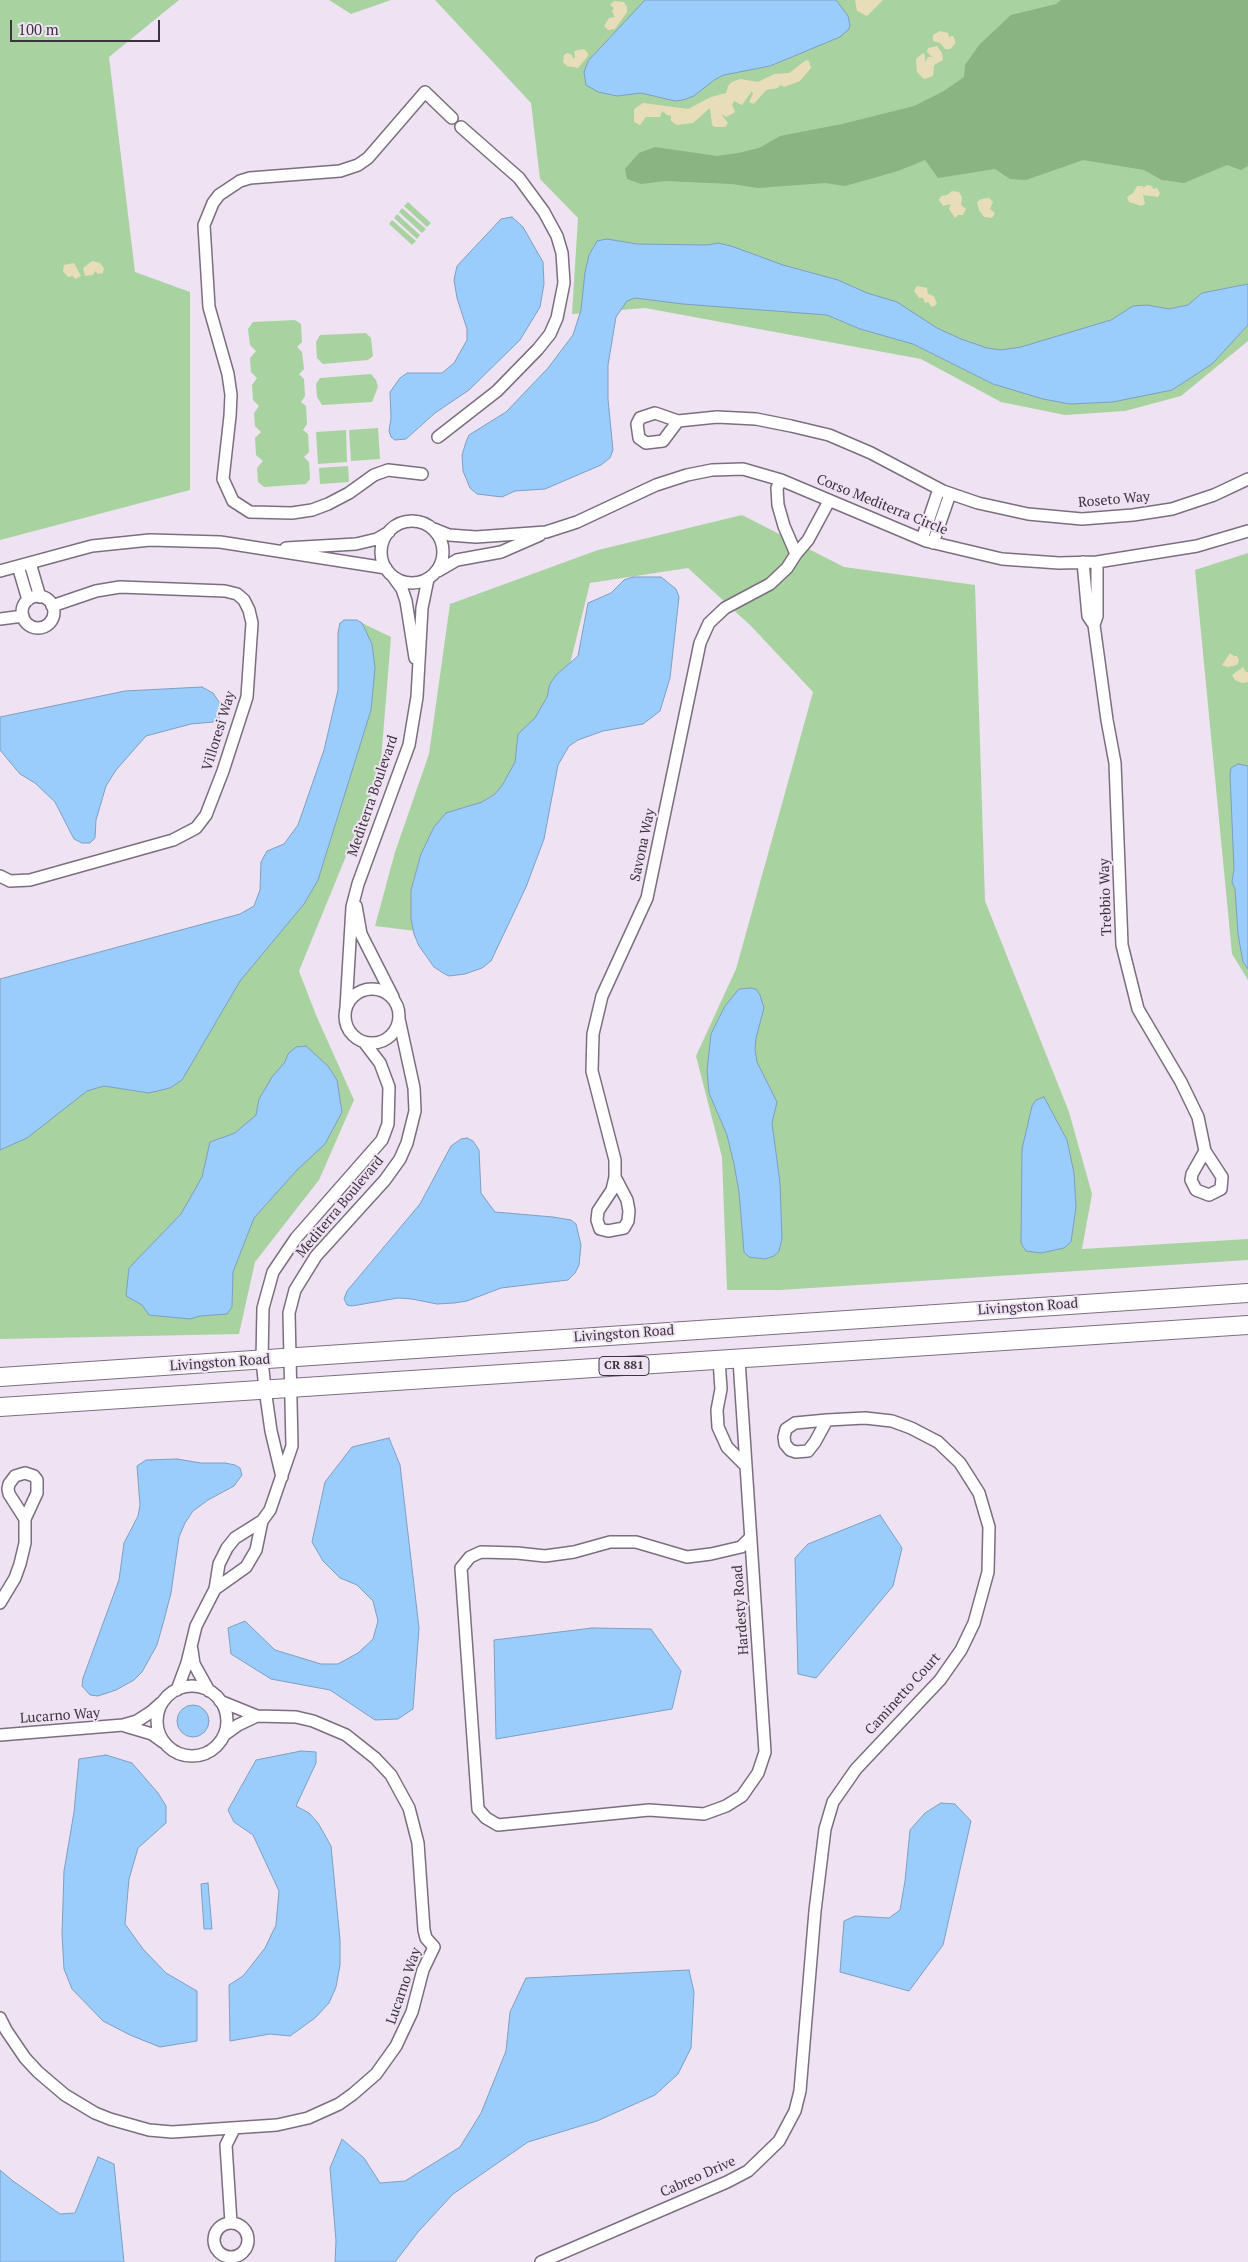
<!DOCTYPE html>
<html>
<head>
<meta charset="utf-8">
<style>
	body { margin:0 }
	#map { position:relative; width:1248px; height:2262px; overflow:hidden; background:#efe2f3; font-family:"PT Serif",serif }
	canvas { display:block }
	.scale { position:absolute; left:10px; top:20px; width:150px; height:22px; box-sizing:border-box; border:2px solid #3a353c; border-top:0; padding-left:6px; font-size:15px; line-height:18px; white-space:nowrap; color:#3a353c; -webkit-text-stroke:4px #efe2f3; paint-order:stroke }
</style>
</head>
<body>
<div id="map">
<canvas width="1248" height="2262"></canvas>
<div class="scale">100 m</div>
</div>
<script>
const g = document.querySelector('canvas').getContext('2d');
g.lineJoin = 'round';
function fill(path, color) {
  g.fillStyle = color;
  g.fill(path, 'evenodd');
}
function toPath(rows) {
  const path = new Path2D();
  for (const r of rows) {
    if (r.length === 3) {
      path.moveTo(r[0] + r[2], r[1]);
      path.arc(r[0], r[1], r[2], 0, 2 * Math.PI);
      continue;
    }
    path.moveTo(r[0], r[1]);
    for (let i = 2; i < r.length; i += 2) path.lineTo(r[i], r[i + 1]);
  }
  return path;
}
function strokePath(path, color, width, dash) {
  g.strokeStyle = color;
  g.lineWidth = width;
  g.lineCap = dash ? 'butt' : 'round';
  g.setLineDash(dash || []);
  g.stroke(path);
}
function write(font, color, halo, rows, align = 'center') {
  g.font = font + ' "PT Serif",serif';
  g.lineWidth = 4;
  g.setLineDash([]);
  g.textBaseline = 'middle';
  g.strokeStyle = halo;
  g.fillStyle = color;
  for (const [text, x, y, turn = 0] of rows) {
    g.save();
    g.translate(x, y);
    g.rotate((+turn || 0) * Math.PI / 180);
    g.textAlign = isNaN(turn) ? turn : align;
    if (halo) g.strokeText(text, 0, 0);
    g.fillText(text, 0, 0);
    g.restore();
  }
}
fill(toPath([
	[0,0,179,0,109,57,135,272,190,292,190,490,0,540],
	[329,0,391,0,351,14],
	[435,0,1248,0,1248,341,1181,396,1125,411,1065,415,1001,402,921,359,645,308,572,314,578,218,540,179,531,103],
	[408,202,431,223,427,227,404,206],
	[402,208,426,229,422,233,399,212],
	[397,214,420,235,417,239,394,218],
	[392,220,416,241,412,245,389,224],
	[295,320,301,324,302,342,297,347,302,352,304,369,299,374,304,379,305,396,301,402,306,406,307,424,303,430,308,434,309,452,304,457,309,462,310,479,306,484,264,487,258,482,257,468,263,461,256,455,255,438,261,432,255,426,254,413,259,406,253,400,252,385,257,378,251,372,250,358,256,351,250,345,248,329,253,322],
	[366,333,371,338,373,356,368,360,323,364,317,358,316,342,320,335],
	[371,374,376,380,378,387,372,402,322,405,317,397,316,384,320,378],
	[378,428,380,459,351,461,349,430],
	[346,430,347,462,318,464,316,432],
	[348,466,349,482,320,484,319,468],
	[742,515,844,567,975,585,985,901,1069,1112,1092,1194,1082,1249,1248,1239,1248,1260,780,1290,727,1290,722,1157,696,1056,736,969,813,692,751,626,688,568,590,583,570,664,440,934,375,926,395,852,429,754,450,604,598,550],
	[1248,553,1248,980,1232,954,1195,570],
	[362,623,391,637,380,773,299,971,316,1015,354,1100,319,1180,255,1262,239,1334,0,1339,0,1058,165,978,283,889,337,764]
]), '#a9d2a1');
fill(toPath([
	[1061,0,1248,0,1248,166,1241,170,1227,165,1184,183,1162,180,1144,170,1083,160,1026,180,1010,179,995,169,938,178,925,160,898,171,845,186,825,183,758,188,732,184,665,181,641,184,627,179,625,169,639,153,655,147,717,156,738,153,759,148,780,136,842,124,914,106,944,91,964,77,965,65,979,45,1011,15,1056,4]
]), '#8ab482');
fill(toPath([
	[855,0,883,0,867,16,857,11],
	[614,1,624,2,627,7,627,12,615,29,608,30,604,26,609,18,615,17,612,11,614,8,610,5],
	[940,31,948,33,949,37,953,36,955,40,955,44,950,49,945,49,940,43,933,41,933,35],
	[937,46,942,53,943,60,934,65,933,76,924,79,917,72,916,59,923,53,925,55,925,62,928,57,932,57,927,52,928,48],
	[584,49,588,53,588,56,578,68,567,66,563,62,564,55,567,53,572,55,573,59,575,57,574,51],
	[806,60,809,61,811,68,800,81,784,87,780,85,778,88,766,90,754,104,749,102,753,94,752,91,742,105,734,101,732,105,735,111,734,113,726,117,721,114,728,123,725,127,715,127,712,125,710,108,693,123,677,125,671,121,671,116,667,115,662,111,660,117,646,117,640,125,634,122,634,109,643,103,688,109,711,97,726,93,728,86,732,82,740,79,758,82,774,74,789,73],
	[1147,185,1152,186,1153,189,1157,188,1160,193,1158,197,1143,195,1145,204,1142,206,1129,202,1127,197,1133,193,1137,186,1143,186,1143,188],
	[952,191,959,192,962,197,961,205,966,209,963,215,958,215,955,218,949,209,951,204,943,206,939,200,941,196,947,195],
	[981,199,989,198,993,202,990,209,995,213,992,218,984,217,979,210,977,202],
	[92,261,100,263,104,268,103,273,98,274,95,271,93,275,85,276,83,268],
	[74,263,81,276,75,279,73,276,68,277,63,271,64,265],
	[917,286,927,288,928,294,934,296,937,304,932,307,928,302,925,303,923,298,919,298,914,291],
	[1230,653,1234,656,1237,656,1239,661,1237,665,1227,667,1222,665],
	[1243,667,1246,672,1248,672,1248,682,1242,683,1235,680,1232,675]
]), '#e7deb9');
const water = toPath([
	[645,0,836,0,848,16,850,25,849,29,840,37,770,66,724,75,714,80,694,96,683,100,675,101,641,93,617,96,598,92,586,85,584,72,588,61,645,0],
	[512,217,523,227,543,262,544,284,540,307,520,340,469,390,435,413,406,439,395,440,391,437,389,431,391,418,390,392,400,378,407,373,442,373,454,363,467,340,467,329,457,298,454,280,457,266,501,219,512,217],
	[607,239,637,244,707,245,719,243,734,247,783,265,838,280,867,293,897,302,937,328,961,339,987,348,1001,350,1021,347,1111,320,1133,306,1147,305,1169,309,1188,305,1202,293,1248,284,1248,325,1212,364,1172,390,1113,402,1070,404,1043,399,993,384,913,344,860,329,827,315,683,304,635,298,627,301,616,317,608,365,608,399,613,450,610,458,601,465,545,489,515,491,502,497,477,494,470,488,463,471,462,455,466,442,469,435,506,412,548,368,573,335,581,310,585,272,589,255,597,241,607,239],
	[633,577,661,577,676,589,679,597,670,678,660,711,643,724,603,731,578,740,569,746,558,765,544,839,526,887,491,961,482,968,465,974,449,976,443,973,434,967,419,946,414,934,411,919,411,890,421,854,434,827,446,813,482,802,495,794,503,784,515,762,518,734,535,718,547,697,550,684,556,675,578,656,588,603,611,593,624,580,633,577],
	[344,620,357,620,362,623,372,644,375,668,371,710,318,880,304,904,240,981,182,1080,170,1088,149,1093,104,1086,87,1091,27,1138,0,1150,0,979,240,914,254,906,260,890,261,862,267,851,284,844,298,825,324,750,338,690,338,633,340,623,344,620],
	[202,687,213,693,221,705,219,719,213,722,191,724,146,736,116,770,106,786,96,820,95,838,90,843,82,843,74,839,55,802,35,783,20,774,0,750,0,717,125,691,202,687],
	[1238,764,1248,766,1248,969,1243,962,1238,934,1235,889,1232,882,1234,869,1230,774,1231,768,1238,764],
	[751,988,756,989,760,995,764,1008,756,1038,755,1049,757,1062,777,1102,772,1123,780,1183,782,1239,779,1251,774,1256,765,1259,749,1257,744,1252,739,1192,734,1164,727,1135,709,1093,707,1071,711,1034,725,1006,739,989,751,988],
	[306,1046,328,1066,337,1080,342,1112,325,1144,297,1170,254,1218,233,1272,232,1307,227,1314,200,1316,190,1319,149,1315,142,1305,126,1296,129,1268,181,1214,202,1177,210,1142,235,1133,256,1115,259,1099,272,1077,285,1062,288,1054,296,1047,306,1046],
	[1044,1097,1067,1140,1074,1173,1076,1207,1071,1242,1064,1248,1041,1253,1026,1251,1021,1243,1022,1149,1032,1106,1036,1100,1044,1097],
	[467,1138,473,1141,479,1150,481,1193,495,1212,553,1217,571,1220,576,1224,581,1245,579,1265,575,1273,568,1280,501,1288,467,1301,454,1303,437,1304,412,1299,398,1298,352,1306,347,1305,344,1299,347,1291,420,1204,451,1146,461,1139,467,1138],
	[389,1438,400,1465,419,1628,413,1709,398,1719,375,1720,330,1690,271,1679,231,1654,228,1628,245,1621,275,1650,321,1664,338,1664,358,1653,373,1639,378,1621,373,1601,357,1585,340,1578,323,1561,312,1542,325,1482,352,1447,389,1438],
	[177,1459,201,1463,225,1463,235,1465,240,1468,242,1475,234,1486,208,1500,193,1511,185,1523,179,1537,171,1593,164,1620,157,1645,142,1672,134,1680,116,1690,98,1696,90,1695,82,1686,83,1678,119,1580,124,1543,138,1516,140,1505,137,1466,146,1460,177,1459],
	[880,1515,902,1548,893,1586,816,1678,798,1674,795,1558,808,1544,880,1515],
	[592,1628,651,1629,681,1671,672,1709,496,1739,494,1640,592,1628],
	[193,1721,16],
	[301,1751,316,1752,316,1763,296,1806,309,1813,318,1823,331,1846,340,1940,340,1965,336,1987,329,2003,315,2018,290,2036,270,2034,230,2041,229,1985,243,1976,265,1948,276,1925,279,1891,253,1835,234,1822,228,1810,256,1760,301,1751],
	[106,1755,132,1763,158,1793,166,1806,166,1823,138,1848,129,1879,125,1924,143,1949,166,1973,197,1991,197,2041,160,2047,130,2035,103,2021,72,1989,64,1969,62,1934,64,1871,74,1812,79,1759,106,1755],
	[941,1803,955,1804,971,1821,943,1945,909,1991,840,1972,844,1921,855,1916,889,1918,900,1910,905,1881,910,1830,925,1813,941,1803],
	[208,1883,212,1929,204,1929,201,1884,208,1883],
	[689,1970,694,1992,691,2048,678,2074,655,2095,597,2121,528,2142,453,2194,418,2232,395,2262,335,2262,336,2241,330,2168,342,2139,364,2158,380,2183,405,2181,460,2147,481,2113,506,2051,510,2012,526,1978,689,1970],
	[98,2157,114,2164,124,2262,0,2262,0,2170,13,2181,60,2214,75,2213,98,2157]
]);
fill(water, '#9acdfc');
strokePath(water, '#7d9fc2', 1);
const street = toPath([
	[678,421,663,441,646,443,639,438,637,424,640,418,655,413,678,421,717,417,756,419,791,426,829,435,871,453,943,491,978,503,1028,514,1082,519,1133,515,1172,509,1214,495,1248,479],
	[438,437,497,391,538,349,550,334,557,318,564,283,562,253,557,236,544,212,519,178,461,127],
	[422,474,388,470,374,475,349,493,328,504,312,510,292,513,250,512,233,501,223,479,230,416,231,395,228,374,209,307,204,225,213,203,219,195,240,181,250,178,340,171,358,165,368,158,425,92,452,118],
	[781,480,777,488,778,505,784,526,796,554],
	[412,552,31],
	[434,529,449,535,476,537,546,532,577,522,656,485,687,475,712,470,743,469,781,480,926,541,1002,559,1059,563,1097,562,1197,546,1248,531],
	[922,539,939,489],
	[933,543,950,494],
	[286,548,356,544,377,539,389,532],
	[1083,562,1088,616,1094,625],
	[1097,562,1097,616,1094,625,1107,720,1115,763,1122,945,1138,1009,1181,1082,1198,1117,1205,1151,1222,1177,1221,1189,1209,1195,1196,1190,1191,1180,1192,1174,1205,1151],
	[30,563,40,597],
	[18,566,28,600],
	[0,571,92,546,150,540,220,542,386,568],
	[438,571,457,560,501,552,540,535],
	[394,578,402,589,406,601,415,658],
	[38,612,16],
	[0,619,23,616],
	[0,876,10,881,30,880,173,840,196,828,206,815,223,771,247,697,252,623,249,610,244,600,237,594,225,591,120,587,96,591,52,606],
	[356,906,361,934,393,997],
	[372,1016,27],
	[346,1008,352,907,358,884,409,745,417,697,422,608,428,579],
	[615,1177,627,1200,629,1211,628,1221,624,1228,608,1231,600,1229,597,1220,598,1211,612,1190,615,1177,615,1160,592,1071,593,1034,602,996,647,898,700,643,709,623,725,608,770,584,787,568,796,554,808,540,829,501],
	[739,1359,740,1375,765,1752,758,1773,742,1796,726,1806,704,1814,649,1810,498,1825,486,1818,478,1809,461,1568,470,1557,481,1552,517,1553,545,1556,574,1552,610,1542,636,1542,687,1557,711,1554,741,1547,751,1537],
	[719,1360,721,1389,717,1410,718,1427,727,1447,746,1466],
	[282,1477,271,1431,265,1389,262,1360,263,1308,273,1272,296,1238,382,1140,388,1124,389,1087,380,1063,364,1042],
	[215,1589,246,1567,256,1550,262,1521],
	[0,1603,15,1578,20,1564,25,1543,25,1519,37,1493,37,1480,34,1476,25,1473,15,1476,9,1484,8,1489,9,1494,25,1519],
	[192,1650,194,1664,209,1691],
	[192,1721,35],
	[177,1690,187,1663,196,1626,215,1589,219,1564,227,1548,235,1538,262,1521,270,1510,292,1446,289,1313,295,1290,316,1256,385,1180,400,1159,407,1143,415,1111,414,1088,399,1019],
	[125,1726,152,1734,163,1742],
	[0,1735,123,1725,137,1721,151,1712,161,1703],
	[224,1735,238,1725,257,1716],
	[0,2018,6,2030,25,2058,38,2072,65,2095,95,2113,110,2119,149,2130,172,2132,277,2125,308,2118,339,2104,353,2094,376,2074,396,2046,412,2012,423,1970,434,1947,426,1938,424,1930,418,1843,409,1808,391,1775,375,1758,346,1735,313,1721,296,1717,257,1716,220,1701],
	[231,2223,226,2145,234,2129],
	[231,2240,17],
	[541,2262,727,2182,748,2171,779,2141,795,2111,800,2091,815,1911,825,1829,833,1802,856,1769,940,1680,961,1650,974,1623,988,1572,989,1527,979,1493,960,1463,938,1442,911,1428,892,1421,865,1418,827,1420,795,1423,786,1429,784,1437,785,1444,790,1450,796,1452,808,1451,815,1442,827,1420]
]);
const primary = toPath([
	[0,1377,1248,1293],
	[0,1407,1248,1325]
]);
strokePath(street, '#7b6f7e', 14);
strokePath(primary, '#7b6f7e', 20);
strokePath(street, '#fff', 11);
strokePath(primary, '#fff', 18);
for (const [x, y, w] of [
	[624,1366,50]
]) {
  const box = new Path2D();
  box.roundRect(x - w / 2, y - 9.5, w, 19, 4);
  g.fillStyle = '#efe2f3';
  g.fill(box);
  strokePath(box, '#3a353c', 1);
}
write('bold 12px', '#3a353c', null, [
	["CR 881",624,1366]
]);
write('14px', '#3a353c', '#efe2f3', [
	["Roseto Way",1114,500,-5],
	["Corso Mediterra Circle",882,505,22],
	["Villoresi Way",219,731,-73],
	["Mediterra Boulevard",373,796,-71],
	["Savona Way",643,845,-78],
	["Trebbio Way",1106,897,-92],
	["Mediterra Boulevard",340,1207,-50],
	["Livingston Road",1028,1307,-4],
	["Livingston Road",624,1334,-4],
	["Livingston Road",220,1363,-4],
	["Hardesty Road",741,1610,-94],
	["Caminetto Court",903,1694,-48],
	["Lucarno Way",60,1716,-4],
	["Lucarno Way",404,1986,-71],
	["Cabreo Drive",698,2177,-24]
]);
</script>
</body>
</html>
